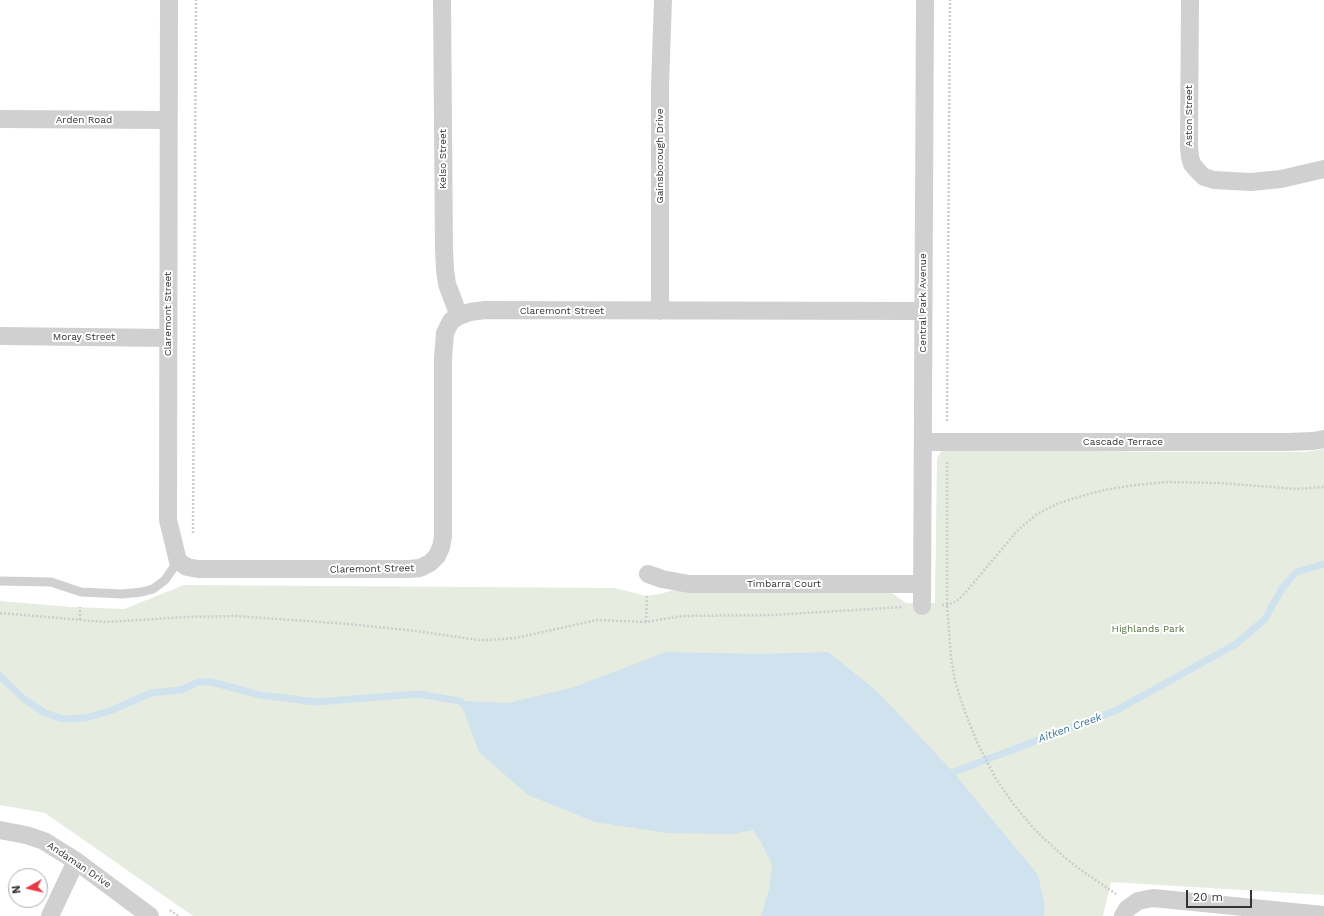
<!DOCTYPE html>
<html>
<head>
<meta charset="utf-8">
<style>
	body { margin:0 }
	#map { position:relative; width:1324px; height:916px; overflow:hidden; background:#fff; font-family:"Work Sans",sans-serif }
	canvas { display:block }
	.north { position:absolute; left:8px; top:868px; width:40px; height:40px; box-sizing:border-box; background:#fff; border:1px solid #adadad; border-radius:50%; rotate:262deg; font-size:11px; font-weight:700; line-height:16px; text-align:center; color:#333 }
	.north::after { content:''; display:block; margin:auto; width:14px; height:18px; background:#e63946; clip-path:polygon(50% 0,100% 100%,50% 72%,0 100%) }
	.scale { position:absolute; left:1186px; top:890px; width:66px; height:18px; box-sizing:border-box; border:2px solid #333; border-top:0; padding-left:5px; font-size:12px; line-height:14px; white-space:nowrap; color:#333; -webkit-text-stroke:3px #fff; paint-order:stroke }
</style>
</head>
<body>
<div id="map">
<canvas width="1324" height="916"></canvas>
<div class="north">N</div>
<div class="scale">20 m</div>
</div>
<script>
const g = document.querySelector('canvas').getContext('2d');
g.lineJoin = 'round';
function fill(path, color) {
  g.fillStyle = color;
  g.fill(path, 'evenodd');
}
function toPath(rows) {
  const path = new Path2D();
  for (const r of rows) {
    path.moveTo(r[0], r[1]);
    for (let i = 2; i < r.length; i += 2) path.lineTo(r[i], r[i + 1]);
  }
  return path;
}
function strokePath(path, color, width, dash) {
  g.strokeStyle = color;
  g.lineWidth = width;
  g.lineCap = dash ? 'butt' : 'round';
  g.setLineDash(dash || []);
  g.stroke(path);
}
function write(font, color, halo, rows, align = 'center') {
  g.font = font + ' "Work Sans",sans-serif';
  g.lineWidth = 4;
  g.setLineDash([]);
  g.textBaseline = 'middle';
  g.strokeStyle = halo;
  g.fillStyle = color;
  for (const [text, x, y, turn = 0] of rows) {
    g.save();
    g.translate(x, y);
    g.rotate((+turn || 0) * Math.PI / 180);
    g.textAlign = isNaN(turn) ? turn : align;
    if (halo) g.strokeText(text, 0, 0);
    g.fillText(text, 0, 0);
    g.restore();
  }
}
fill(toPath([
	[961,449,1163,452,1305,452,1324,449,1324,895,1111,882,1103,916,193,916,45,813,0,805,0,601,71,607,124,609,184,585,615,588,646,596,660,594,677,589,892,593,906,603,935,603,937,458,942,450]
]), '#e6ecdf');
fill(toPath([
	[666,652,761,654,828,652,878,692,953,772,1038,875,1045,908,1044,916,761,916,769,890,772,865,761,842,753,830,733,834,667,833,595,822,528,795,479,752,460,701,508,703,574,687]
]), '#cfe2ee');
strokePath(toPath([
	[0,676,24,699,45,713,63,719,85,718,110,711,151,693,181,690,198,682,211,682,260,695,316,702,418,694,460,701,466,707],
	[946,775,1117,710,1236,644,1265,619,1283,587,1296,572,1324,564]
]), '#cfe2ee', 7);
strokePath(toPath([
	[947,421,950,0],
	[947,462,947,605,951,657,955,681,964,709,976,740,996,779,1015,806,1035,830,1062,855,1078,868,1116,894],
	[193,533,196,0],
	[942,605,947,605,957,601,966,592,1017,531,1037,514,1059,503,1085,495,1104,490,1135,485,1166,482,1220,483,1296,489,1324,487],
	[0,613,105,622,187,617,236,616,348,624,416,631,479,640,489,640,516,638,597,620,646,622,682,616,773,615,903,607],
	[80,620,80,607],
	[646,622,647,595],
	[170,910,178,916]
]), '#cdcdcd', 2.5, [2, 2]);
strokePath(toPath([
	[0,581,51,582,81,592,122,594,142,592,153,589,165,580,178,561]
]), '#d0d0d0', 9);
strokePath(toPath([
	[169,0,168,520,178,561,187,567,198,569,409,569,420,568,430,563,437,556,441,547,443,537,443,358,445,333,451,321,459,316,470,312,485,310,923,311],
	[442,0,444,249,445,270,447,284,459,316],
	[1190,0,1189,147,1190,157,1192,164,1197,170,1204,177,1214,180,1251,182,1281,179,1324,169],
	[0,119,168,120],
	[660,311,660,86,663,0],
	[0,336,168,338],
	[923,442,1287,442,1313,441,1324,439],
	[648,574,662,579,689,584,922,584],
	[922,606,925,0],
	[0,830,26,835,44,841,76,861,150,916],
	[50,916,76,861],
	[1123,916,1127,909,1138,901,1153,898,1324,915]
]), '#d0d0d0', 18);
write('10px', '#333', '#fff', [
	["Aston Street",1189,116,-90],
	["Arden Road",84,120],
	["Gainsborough Drive",660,156,-90],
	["Kelso Street",443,159,-90],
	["Central Park Avenue",923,303,-90],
	["Claremont Street",562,311],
	["Claremont Street",168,314,-90],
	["Moray Street",84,337],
	["Cascade Terrace",1123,442],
	["Claremont Street",372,569,-1],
	["Timbarra Court",784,584],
	["Andaman Drive",79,865,34]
]);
write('10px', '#56703f', '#fff', [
	["Highlands Park",1148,629]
]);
write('italic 11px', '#3f7597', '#fff', [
	["Aitken Creek",1070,728,-20]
]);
</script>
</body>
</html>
